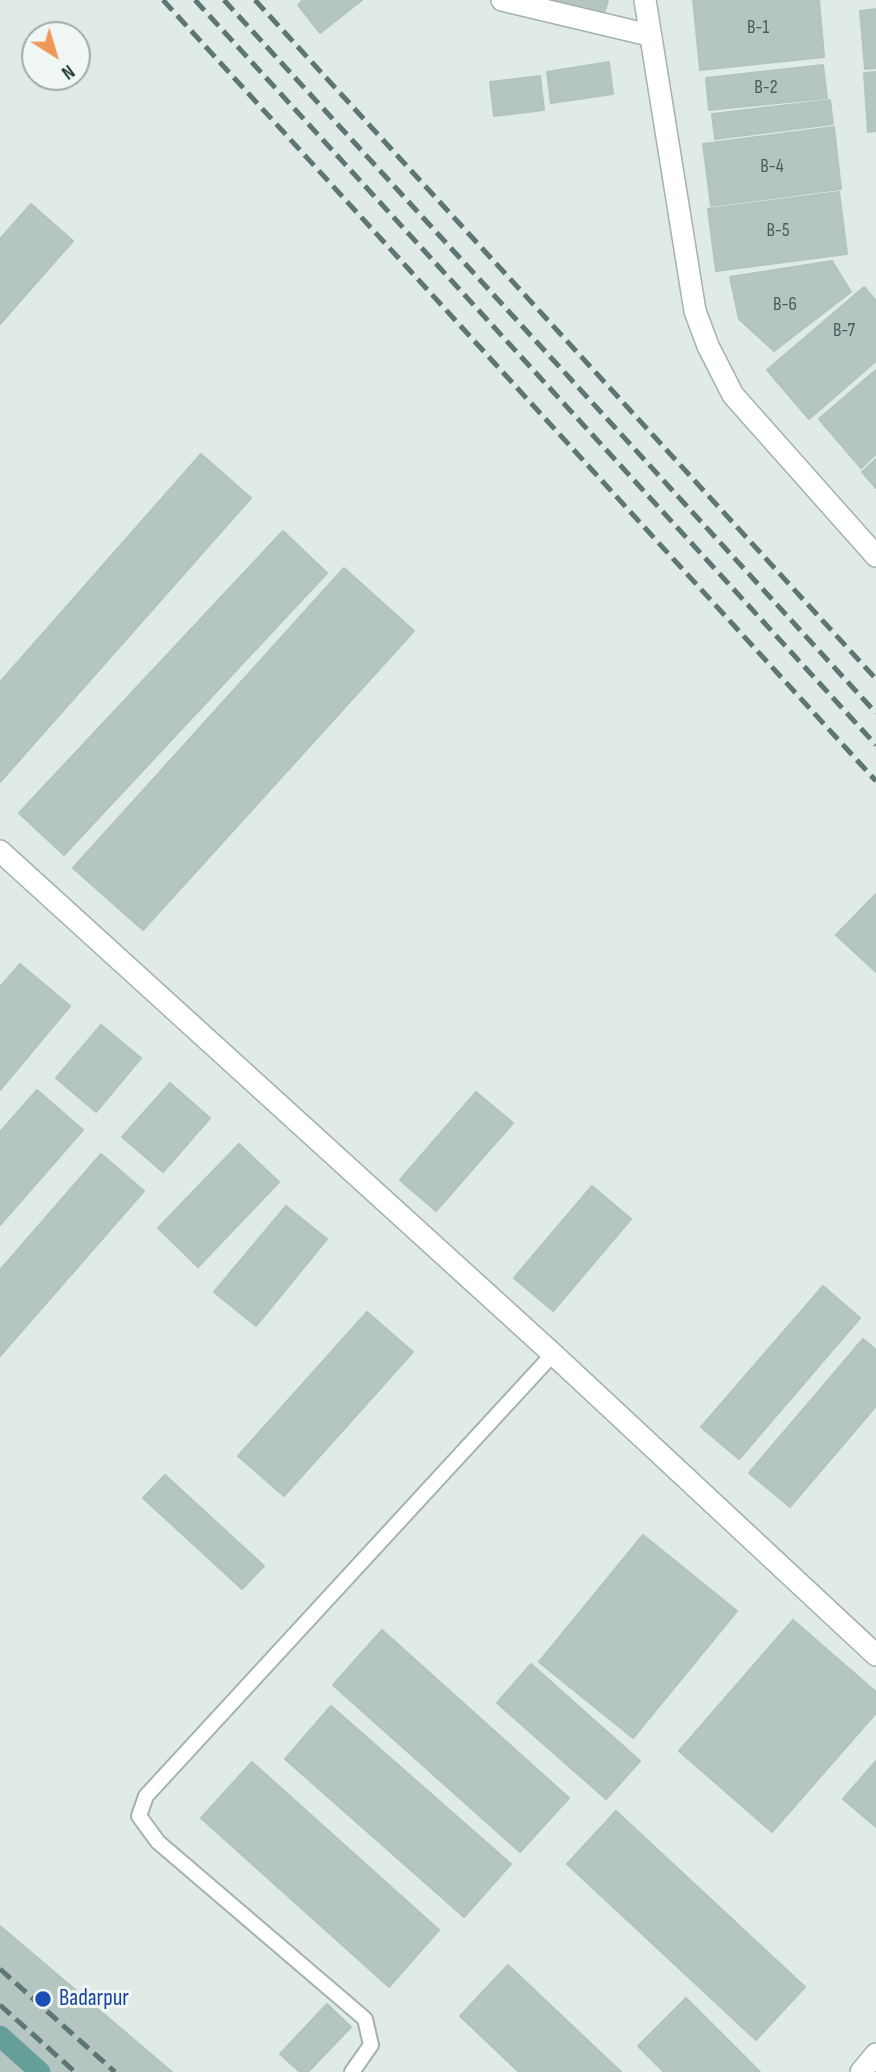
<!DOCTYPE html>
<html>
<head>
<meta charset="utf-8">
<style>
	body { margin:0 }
	#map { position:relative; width:876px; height:2072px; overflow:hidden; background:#e0eae7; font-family:"Sofia Sans Condensed",sans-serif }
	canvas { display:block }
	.north { position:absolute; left:21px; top:21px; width:70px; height:70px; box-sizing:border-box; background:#f0f7f5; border:2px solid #9daba9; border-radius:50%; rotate:143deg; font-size:19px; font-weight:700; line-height:28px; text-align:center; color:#213a38 }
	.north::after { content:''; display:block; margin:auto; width:24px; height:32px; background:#ef9759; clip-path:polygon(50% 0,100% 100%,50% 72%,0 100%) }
</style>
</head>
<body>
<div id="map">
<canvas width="876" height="2072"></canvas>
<div class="north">N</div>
</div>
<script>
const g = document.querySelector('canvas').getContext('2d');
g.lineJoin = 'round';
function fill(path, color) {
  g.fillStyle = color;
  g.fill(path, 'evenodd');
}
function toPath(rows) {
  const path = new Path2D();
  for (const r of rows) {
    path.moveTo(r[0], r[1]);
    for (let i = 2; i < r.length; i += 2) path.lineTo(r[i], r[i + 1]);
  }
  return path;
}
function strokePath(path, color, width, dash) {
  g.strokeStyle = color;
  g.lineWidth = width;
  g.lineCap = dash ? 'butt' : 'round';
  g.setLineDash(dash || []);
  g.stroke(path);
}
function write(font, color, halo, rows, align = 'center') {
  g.font = font + ' "Sofia Sans Condensed",sans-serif';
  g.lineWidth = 6;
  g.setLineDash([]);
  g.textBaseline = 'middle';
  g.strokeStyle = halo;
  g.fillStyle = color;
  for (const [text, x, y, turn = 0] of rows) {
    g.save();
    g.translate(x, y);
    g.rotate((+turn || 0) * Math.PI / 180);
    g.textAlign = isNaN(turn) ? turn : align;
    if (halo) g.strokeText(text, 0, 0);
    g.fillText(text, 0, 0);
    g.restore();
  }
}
const building = toPath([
	[303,0,362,0,320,33,298,5,303,0],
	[539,0,573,0,571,8,539,0],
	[573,0,608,0,603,17,571,8,573,0],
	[693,0,819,0,824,57,700,70,693,0],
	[876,9,876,68,865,69,860,11,876,9],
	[609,62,613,94,551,103,547,72,609,62],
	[823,65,827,98,709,110,706,78,823,65],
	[876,72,876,131,868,132,864,73,876,72],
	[540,76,544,110,494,116,490,82,540,76],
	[830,100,833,124,715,139,712,114,830,100],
	[834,127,841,189,711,206,703,144,834,127],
	[839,192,847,254,716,271,708,209,839,192],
	[31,204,73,241,0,324,0,239,31,204],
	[832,261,851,292,774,351,739,319,730,277,832,261],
	[864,287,876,301,876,361,809,419,767,370,864,287],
	[876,370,876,454,861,468,819,419,876,370],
	[201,454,251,498,0,782,0,682,201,454],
	[876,459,876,488,862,472,876,459],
	[283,531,327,573,64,855,19,813,283,531],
	[344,568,414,631,143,930,73,868,344,568],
	[876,894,876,972,836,935,876,894],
	[20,964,70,1006,0,1090,0,987,20,964],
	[101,1025,141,1058,96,1112,56,1078,101,1025],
	[170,1083,210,1118,163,1172,122,1137,170,1083],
	[37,1090,83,1130,0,1225,0,1132,37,1090],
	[476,1092,513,1123,436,1211,400,1180,476,1092],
	[239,1144,279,1182,198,1267,158,1228,239,1144],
	[101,1154,144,1191,0,1356,0,1270,101,1154],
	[592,1186,631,1219,553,1311,514,1278,592,1186],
	[286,1206,327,1239,256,1326,214,1292,286,1206],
	[823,1286,860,1318,739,1459,701,1427,823,1286],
	[367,1312,413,1352,284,1496,238,1456,367,1312],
	[863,1339,876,1350,876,1406,790,1507,749,1473,863,1339],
	[165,1475,264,1566,242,1589,143,1498,165,1475],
	[643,1535,737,1611,633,1738,539,1662,643,1535],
	[793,1620,876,1692,876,1713,772,1832,679,1751,793,1620],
	[382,1630,569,1798,520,1852,333,1685,382,1630],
	[531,1664,640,1761,606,1799,497,1703,531,1664],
	[331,1706,511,1864,464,1917,285,1759,331,1706],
	[876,1761,876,1827,843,1799,876,1761],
	[252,1762,439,1930,389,1987,201,1818,252,1762],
	[616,1811,805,1987,756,2040,567,1864,616,1811],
	[0,1926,172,2072,0,2072,0,1926],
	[508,1965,621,2072,519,2072,460,2016,508,1965],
	[686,1998,760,2072,664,2072,638,2046,686,1998],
	[327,2004,351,2027,308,2072,300,2072,280,2054,327,2004]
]);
fill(building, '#b5c5c1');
strokePath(building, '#b2c4bf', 2);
const lane = toPath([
	[352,2072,371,2045,365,2019,158,1842,139,1816,146,1796,553,1354]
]);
const street = toPath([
	[502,0,649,35],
	[645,0,695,311,708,346,733,395,876,556],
	[0,851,553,1354,876,1655],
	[861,2072,876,2054]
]);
const primary = toPath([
	[0,2036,40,2072]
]);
strokePath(lane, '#a3b2af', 18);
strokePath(street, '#a3b2af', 24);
strokePath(primary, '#bcc4c3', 24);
strokePath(lane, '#fff', 14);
strokePath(street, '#fff', 21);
strokePath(primary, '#659f9a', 21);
strokePath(toPath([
	[163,0,876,781],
	[195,0,876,745],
	[224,0,876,713],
	[255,0,876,679],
	[0,1969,115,2072],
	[0,2005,75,2072]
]), '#5b7673', 5, [14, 7]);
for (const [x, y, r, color] of [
	[43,1999,9,"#1a4fb4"]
]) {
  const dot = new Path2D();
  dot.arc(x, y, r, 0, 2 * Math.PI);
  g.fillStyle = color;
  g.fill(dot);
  strokePath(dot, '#f0f7f5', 2.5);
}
write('19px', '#465d5a', null, [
	["B-1",758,28],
	["B-2",766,88],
	["B-4",772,167],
	["B-5",778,231],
	["B-6",785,305],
	["B-7",844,331]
]);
write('23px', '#164399', '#f0f7f5', [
	["Badarpur",59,1999]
], 'left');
</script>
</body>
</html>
